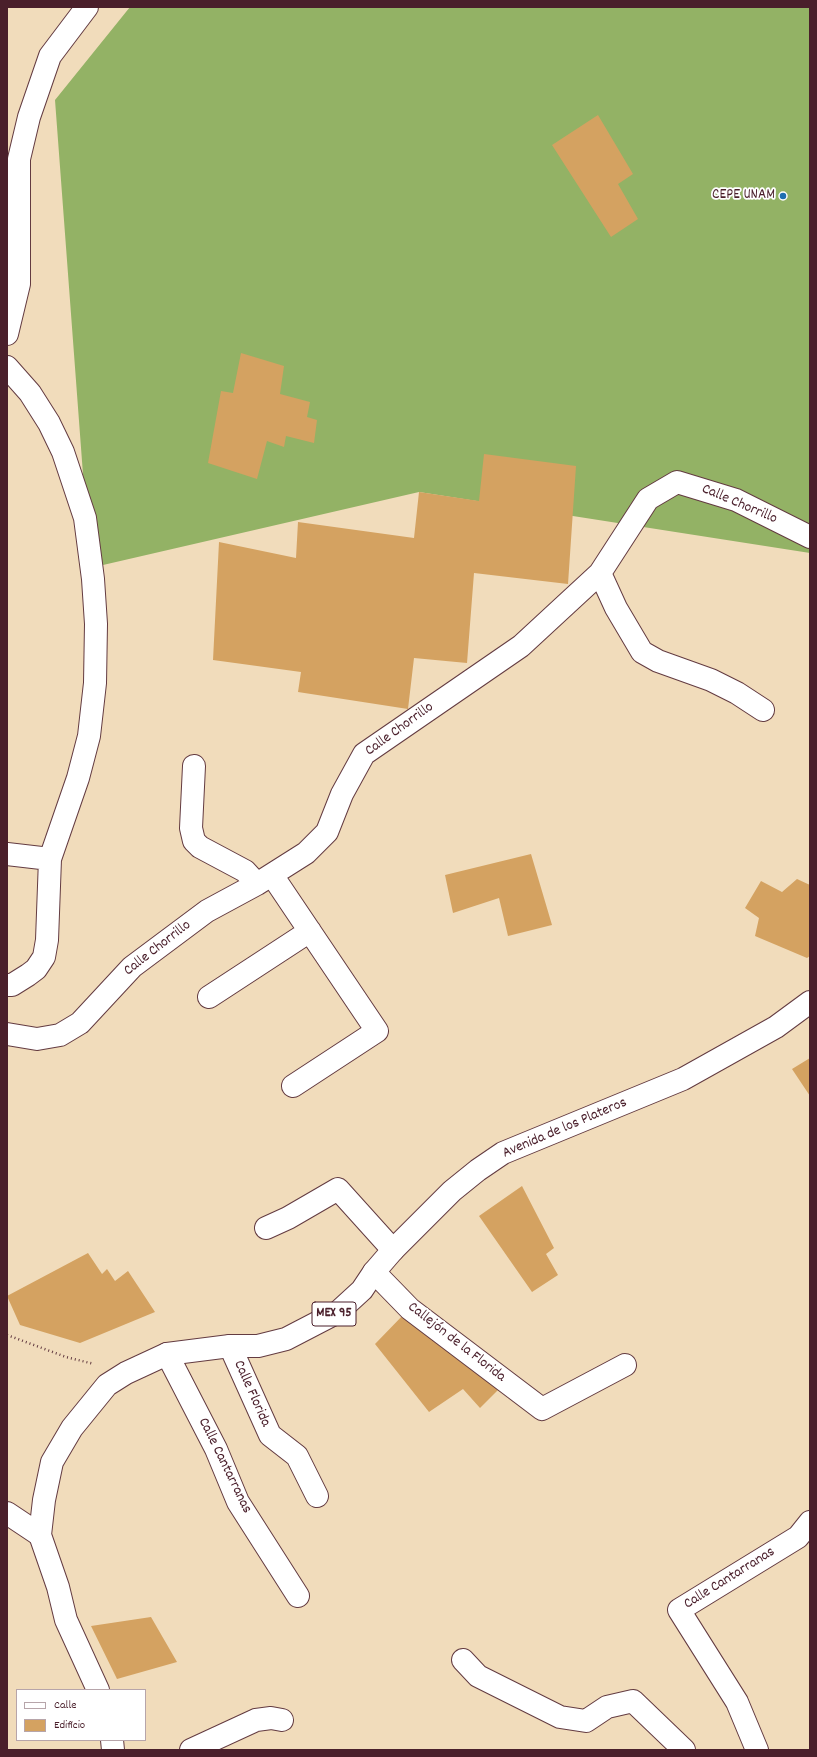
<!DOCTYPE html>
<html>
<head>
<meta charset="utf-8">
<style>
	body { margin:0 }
	#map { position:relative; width:817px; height:1757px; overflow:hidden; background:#f1dcbb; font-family:Dekko,sans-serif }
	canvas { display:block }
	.frame { position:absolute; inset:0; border:8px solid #4a1f2b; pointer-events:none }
	.legend { position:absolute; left:16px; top:1689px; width:130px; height:52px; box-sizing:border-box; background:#fff; border:1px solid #b7a5aa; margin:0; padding:5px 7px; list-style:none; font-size:12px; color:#4a1f2b }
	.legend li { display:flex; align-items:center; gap:8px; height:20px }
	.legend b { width:20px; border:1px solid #b7a5aa }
</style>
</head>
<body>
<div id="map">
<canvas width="817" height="1757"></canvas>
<div class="frame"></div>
<ul class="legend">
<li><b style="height:5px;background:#fff"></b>Calle</li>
<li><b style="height:11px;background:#d4a261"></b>Edificio</li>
</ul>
</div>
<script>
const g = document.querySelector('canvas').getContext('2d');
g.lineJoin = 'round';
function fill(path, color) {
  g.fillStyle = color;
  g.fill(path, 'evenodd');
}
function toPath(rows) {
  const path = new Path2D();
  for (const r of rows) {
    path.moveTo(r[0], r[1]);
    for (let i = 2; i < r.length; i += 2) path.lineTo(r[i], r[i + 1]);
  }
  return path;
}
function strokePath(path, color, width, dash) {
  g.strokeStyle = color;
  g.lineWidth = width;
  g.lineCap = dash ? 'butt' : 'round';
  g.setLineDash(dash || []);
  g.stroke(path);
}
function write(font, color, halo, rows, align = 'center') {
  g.font = font + ' Dekko,sans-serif';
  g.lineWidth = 3.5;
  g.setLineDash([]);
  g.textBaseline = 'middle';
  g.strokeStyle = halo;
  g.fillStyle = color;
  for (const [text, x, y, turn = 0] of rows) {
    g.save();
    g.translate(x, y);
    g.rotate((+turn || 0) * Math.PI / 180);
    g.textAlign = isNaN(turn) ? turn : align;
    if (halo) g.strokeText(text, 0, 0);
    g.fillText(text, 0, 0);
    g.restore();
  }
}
fill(toPath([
	[130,7,810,7,810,553,419,492,90,568,55,100]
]), '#93b265');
fill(toPath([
	[598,115,633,174,618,184,638,219,611,237,552,145],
	[241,353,284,366,280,394,310,402,307,417,317,420,314,443,286,436,284,447,267,441,257,479,208,463,221,391,233,393],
	[484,454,576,466,568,584,474,573,467,663,414,658,408,709,298,692,301,672,213,660,219,542,296,558,298,522,414,538,419,492,479,501],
	[531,854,552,925,508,936,499,898,453,913,445,875],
	[797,879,810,885,810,956,807,958,755,936,759,918,745,908,761,881,782,892],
	[810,1058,810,1096,792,1069],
	[522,1186,554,1248,546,1254,558,1275,532,1292,479,1216],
	[88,1253,102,1274,107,1269,115,1281,128,1271,155,1312,80,1343,20,1325,7,1296],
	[407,1311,502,1386,480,1408,463,1389,429,1412,375,1344],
	[151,1617,177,1662,117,1679,91,1626]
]), '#d4a261');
const minor = toPath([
	[7,334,19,284,19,159,29,117,50,56,87,7],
	[7,367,30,393,49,423,63,452,85,518,93,579,96,624,95,683,89,736,78,778,50,859,47,940,44,957,36,969,28,975,12,985,7,985],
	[600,573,616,608,642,652,658,661,711,680,737,693,763,710],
	[194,766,191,828,194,841,200,847,245,871,257,884],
	[7,854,50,859],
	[272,875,377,1031,293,1086],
	[209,997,310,931],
	[7,1034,37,1039,60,1035,80,1023,132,967,207,911,257,884,306,853,327,832,342,794,364,754,521,646,600,573,648,499,677,482,736,500,810,537],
	[266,1228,288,1218,338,1189,393,1250],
	[374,1272,410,1309,542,1409,625,1365],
	[230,1346,270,1435,297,1456,317,1496],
	[167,1354,216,1449,238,1502,298,1596],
	[7,1513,40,1535],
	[463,1660,478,1676,560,1717,586,1721,607,1707,633,1701,684,1750],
	[191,1750,256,1720,271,1718,282,1720],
	[757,1750,737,1702,679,1610,798,1537,810,1522]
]);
const major = toPath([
	[98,1690,66,1620,58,1587,40,1535,44,1500,52,1462,72,1428,107,1385,126,1373,167,1354,230,1346,258,1346,286,1339,338,1312,362,1290,374,1272,393,1250,452,1191,478,1170,503,1153,683,1079,776,1027,810,1002],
	[112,1740,113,1750]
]);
strokePath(minor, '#633b41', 24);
strokePath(major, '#633b41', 24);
strokePath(toPath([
	[7,1335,66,1357,94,1364]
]), '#633b41', 2.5, [1, 3]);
strokePath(minor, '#fff', 22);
strokePath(major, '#fff', 22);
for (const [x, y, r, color] of [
	[783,196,4,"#1f6fb2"]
]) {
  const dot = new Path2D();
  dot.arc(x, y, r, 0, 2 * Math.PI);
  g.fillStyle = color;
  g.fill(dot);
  strokePath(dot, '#fff', 1.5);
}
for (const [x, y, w] of [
	[334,1314,44]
]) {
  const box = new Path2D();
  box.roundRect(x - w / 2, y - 12, w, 24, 3);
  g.fillStyle = '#fff';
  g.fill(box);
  strokePath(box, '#4a1f2b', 1);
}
write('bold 14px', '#4a1f2b', null, [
	["MEX 95",334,1314]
]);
write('15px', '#4a1f2b', '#fff', [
	["CEPE UNAM",775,196]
], 'right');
write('15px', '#4a1f2b', '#fff', [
	["Calle Chorrillo",739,505,23],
	["Calle Chorrillo",400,730,-36],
	["Calle Chorrillo",158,949,-38],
	["Avenida de los Plateros",565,1129,-23],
	["Callejón de la Florida",456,1343,38],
	["Calle Florida",251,1394,66],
	["Calle Cantarranas",224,1466,64],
	["Calle Cantarranas",730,1579,-32]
]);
</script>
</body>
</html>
